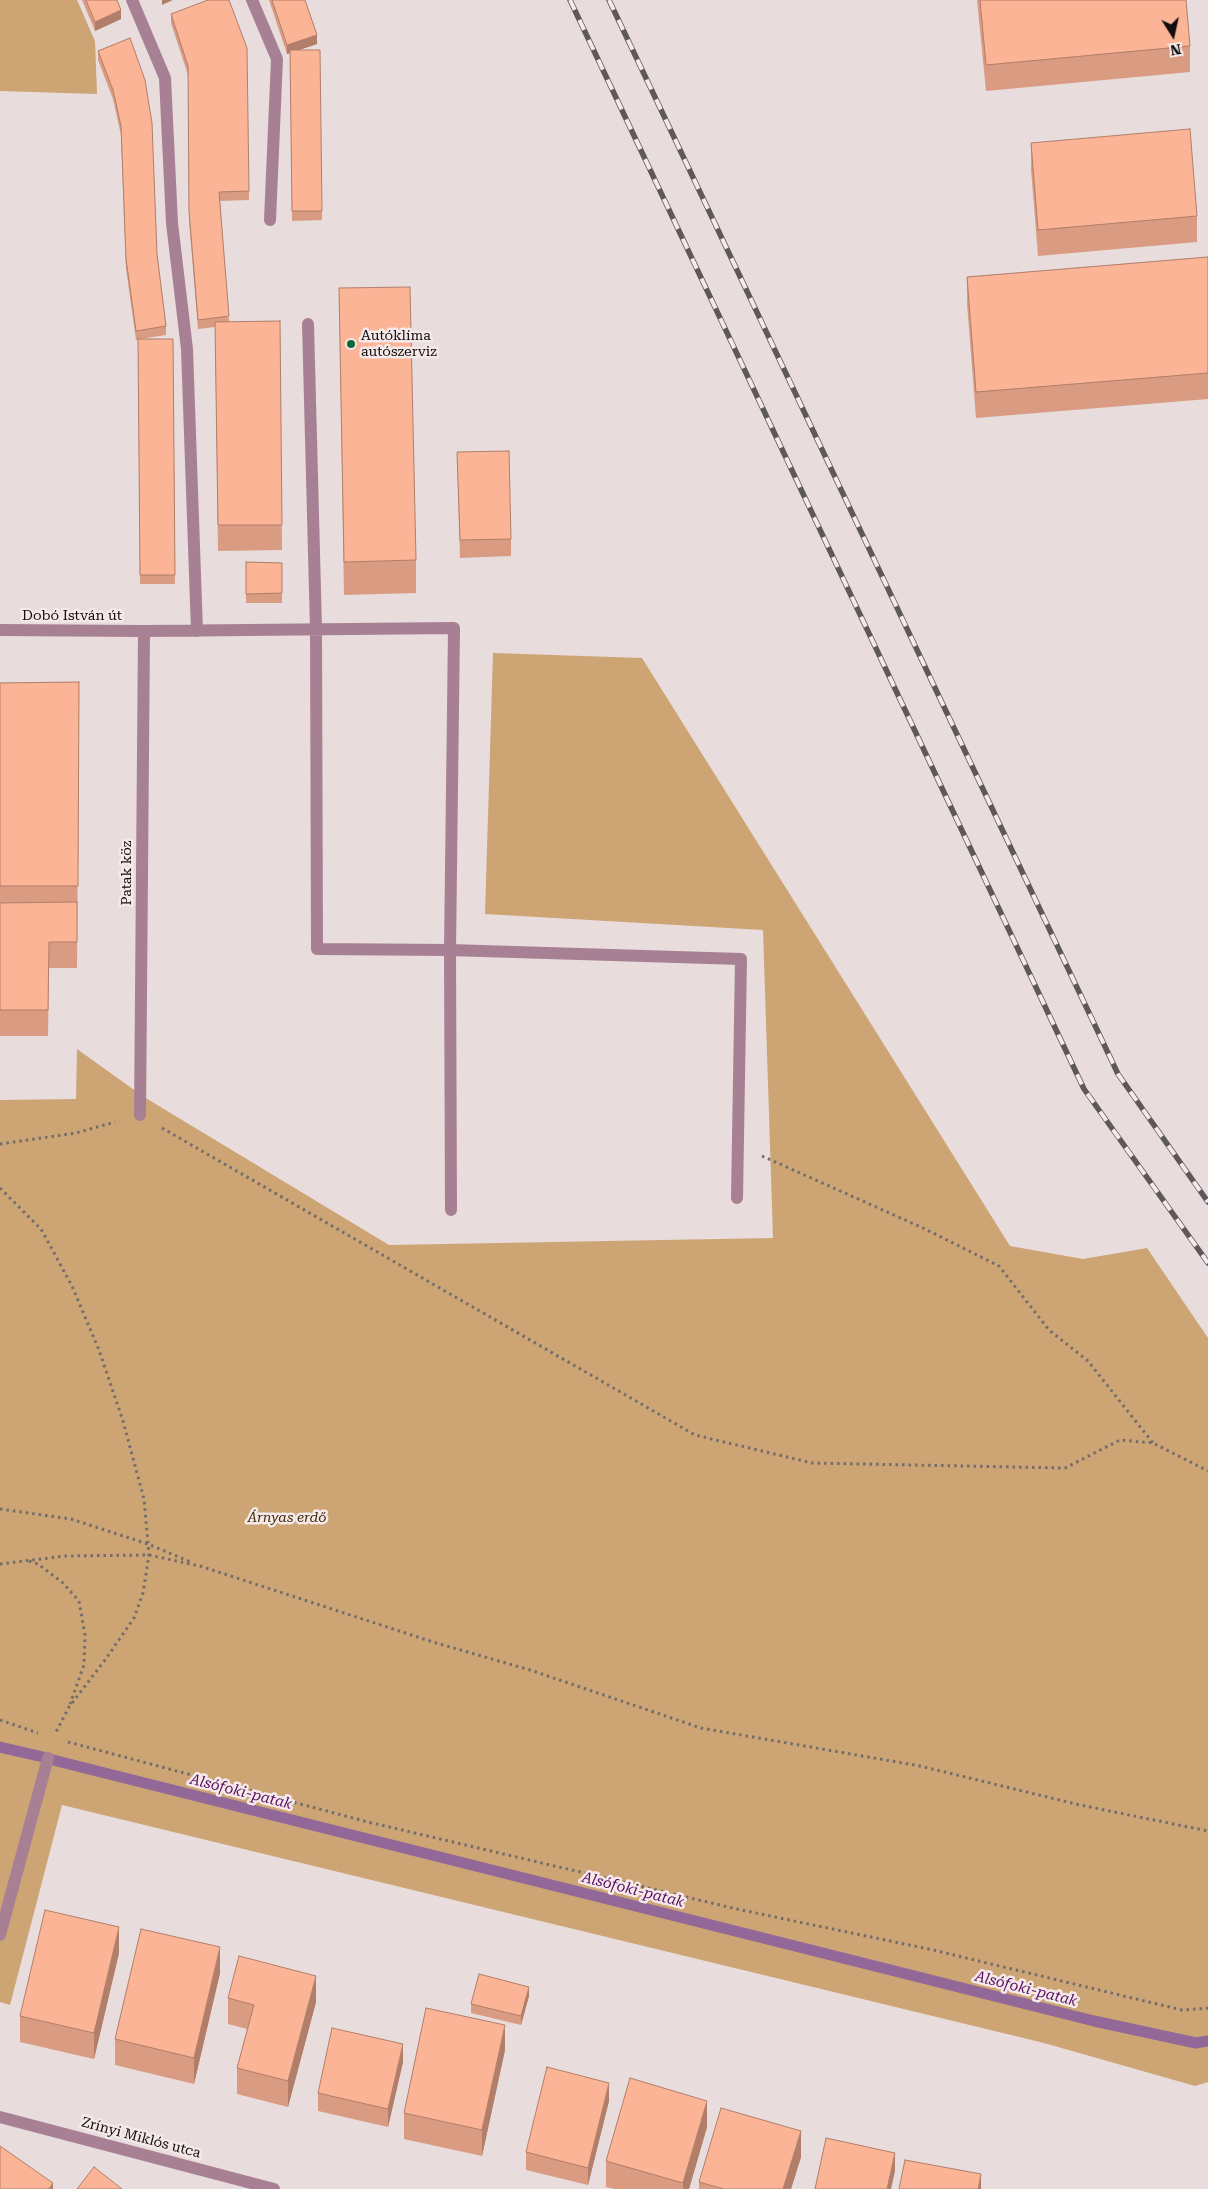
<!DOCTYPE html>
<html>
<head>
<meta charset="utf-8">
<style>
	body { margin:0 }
	#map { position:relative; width:1208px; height:2189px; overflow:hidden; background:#e8dcdc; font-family:"Roboto Serif",serif }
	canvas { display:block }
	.north { position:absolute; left:1148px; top:10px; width:50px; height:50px; -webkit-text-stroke:4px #f5e9e9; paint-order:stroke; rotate:170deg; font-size:14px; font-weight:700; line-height:20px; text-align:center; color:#120e0e }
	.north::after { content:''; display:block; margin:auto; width:18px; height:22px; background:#120e0e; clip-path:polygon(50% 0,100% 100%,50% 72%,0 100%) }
</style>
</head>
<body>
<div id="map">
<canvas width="1208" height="2189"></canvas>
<div class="north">N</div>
</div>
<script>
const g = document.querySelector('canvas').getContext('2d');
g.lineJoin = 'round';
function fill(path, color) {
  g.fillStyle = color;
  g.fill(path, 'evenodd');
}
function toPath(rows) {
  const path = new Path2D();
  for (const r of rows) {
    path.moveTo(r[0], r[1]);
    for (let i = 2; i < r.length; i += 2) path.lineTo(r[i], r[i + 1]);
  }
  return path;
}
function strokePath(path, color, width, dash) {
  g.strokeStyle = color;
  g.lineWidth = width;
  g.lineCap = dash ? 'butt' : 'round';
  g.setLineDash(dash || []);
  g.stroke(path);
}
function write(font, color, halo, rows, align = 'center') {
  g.font = font + ' "Roboto Serif",serif';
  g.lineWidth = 5;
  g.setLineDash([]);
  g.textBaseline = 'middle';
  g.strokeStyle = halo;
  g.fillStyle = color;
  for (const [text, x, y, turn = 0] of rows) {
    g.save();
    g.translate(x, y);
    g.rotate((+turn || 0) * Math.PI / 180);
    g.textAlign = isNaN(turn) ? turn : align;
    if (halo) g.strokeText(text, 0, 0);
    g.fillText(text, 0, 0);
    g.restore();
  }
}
fill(toPath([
	[0,0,77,0,95,41,97,94,0,91],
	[493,653,642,658,1010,1246,1083,1259,1147,1248,1208,1338,1208,2082,1195,2086,1044,2043,62,1805,10,2005,0,2002,0,1100,76,1099,77,1049,144,1097,389,1245,773,1238,763,930,485,914]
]), '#cda574');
strokePath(toPath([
	[0,1747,43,1757],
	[53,1760,1094,2021,1196,2043,1208,2041]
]), '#916898', 11);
strokePath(toPath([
	[162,1128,695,1435,812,1463,1065,1468,1120,1440,1153,1443,1208,1471],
	[0,1144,76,1133,115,1122],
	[762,1156,923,1228,999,1266,1049,1330,1088,1361,1153,1443],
	[0,1188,41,1229,72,1286,99,1350,123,1421,144,1499,149,1555,143,1593,134,1618,105,1660,69,1707,55,1734],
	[0,1509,71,1519,148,1544,191,1562],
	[29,1561,38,1564,63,1583,79,1601,85,1635,84,1665,70,1704],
	[0,1564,65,1556,149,1555,200,1566,433,1642,530,1670,701,1728,920,1766,1080,1805,1208,1831],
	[0,1720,38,1733],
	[68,1742,368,1822,737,1909,933,1950,1182,2010,1208,2008]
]), '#736c6c', 3, [2.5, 4]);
strokePath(toPath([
	[132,0,165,78,172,223,187,349,197,631],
	[252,0,277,59,270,220],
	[308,324,316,629,317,949,450,950,741,959,737,1198],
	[144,631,454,628,450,950,451,1210],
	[0,1935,48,1758]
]), '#a78193', 12);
strokePath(toPath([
	[0,630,144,631,140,1115],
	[0,2117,274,2189]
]), '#a78193', 12);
const rail = toPath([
	[570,0,1084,1089,1208,1263],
	[609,0,1118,1074,1208,1202]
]);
strokePath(rail, '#5f5858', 5.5);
strokePath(rail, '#f5e9e9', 4, [11]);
fill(toPath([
	[82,0,117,0,121,19,95,31],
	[269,0,305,0,317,44,299,50,322,211,322,220,292,221,290,53,287,54],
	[977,0,1186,0,1190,46,1190,72,986,91],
	[171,14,249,191,249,200,220,201,229,322,280,321,282,550,218,551,215,327,198,329,189,220,188,75,171,23],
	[130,38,166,326,166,335,140,339,173,339,175,584,140,584,138,340,136,340,126,268,121,135,113,99,98,60,98,51],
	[1031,143,1197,216,1197,242,1038,256,1031,169],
	[1208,257,1208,399,976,418,967,303,967,277],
	[339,288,416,560,416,593,344,595],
	[457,452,511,539,511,556,460,558],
	[246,562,282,563,282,603,246,603],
	[79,682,77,968,49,968,48,1036,0,1036,0,683],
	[119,1953,94,2059,20,2042,20,2016],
	[220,1973,194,2084,115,2065,115,2039],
	[529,1996,521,2025,471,2013,471,2004],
	[228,1998,316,2002,288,2107,237,2094,237,2068,247,2029,228,2024],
	[505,2050,482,2156,404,2139,404,2113],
	[403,2062,388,2127,318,2111,318,2093],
	[609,2101,588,2185,526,2170,526,2152],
	[707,2127,689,2189,615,2189,606,2187,606,2161],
	[801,2157,791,2189,699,2189,699,2182]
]), '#d99b81');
fill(toPath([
	[162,0,173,0,162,5],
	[121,10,121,19,95,31,95,22],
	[317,35,317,44,287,54,287,45],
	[119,1927,119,1953,94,2059,94,2033],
	[220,1947,220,1973,194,2084,194,2058],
	[316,1976,316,2002,288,2107,288,2081],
	[529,1987,529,1996,521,2025,521,2016],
	[505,2025,505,2050,482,2156,482,2130],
	[403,2044,403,2062,388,2127,388,2109],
	[609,2083,609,2101,588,2185,588,2168],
	[707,2101,707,2127,689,2189,683,2189,683,2183],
	[801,2131,801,2157,791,2189,783,2189],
	[895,2153,895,2171,891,2189,887,2189],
	[981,2174,981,2189,978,2189],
	[53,2183,53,2189,49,2189]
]), '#b07e69');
const building = toPath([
	[86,0,117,0,121,10,95,22,86,0],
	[208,0,229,0,247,48,249,191,219,192,229,316,198,320,189,211,188,66,171,14,208,0],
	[272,0,305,0,317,35,287,45,272,0],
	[980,0,1186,0,1190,46,986,65,980,0],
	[130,38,145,80,152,123,157,254,166,326,136,331,126,259,121,126,113,90,98,51,130,38],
	[290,50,320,50,322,211,292,211,290,50],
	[1190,129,1197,216,1038,230,1031,143,1190,129],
	[1208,257,1208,373,976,392,967,277,1208,257],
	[410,287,416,560,344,562,339,288,410,287],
	[280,321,282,525,218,525,215,322,280,321],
	[138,339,173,339,175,575,140,575,138,339],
	[509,451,511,539,460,540,457,452,509,451],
	[246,562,282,563,282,593,246,594,246,562],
	[79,682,78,886,0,886,0,683,79,682],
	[77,902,77,942,49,942,48,1010,0,1010,0,903,77,902],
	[45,1910,119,1927,94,2033,20,2016,45,1910],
	[141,1929,220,1947,194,2058,115,2039,141,1929],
	[239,1956,316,1976,288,2081,237,2068,254,2005,228,1998,239,1956],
	[479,1974,529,1987,521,2016,471,2004,479,1974],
	[426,2008,505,2025,482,2130,404,2113,426,2008],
	[332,2028,403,2044,388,2109,318,2093,332,2028],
	[547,2067,609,2083,588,2168,526,2152,547,2067],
	[630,2078,707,2101,683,2183,606,2161,630,2078],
	[721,2108,801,2131,783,2189,724,2189,699,2182,721,2108],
	[826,2138,895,2153,887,2189,815,2189,826,2138],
	[0,2146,53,2183,49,2189,0,2189,0,2146],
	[905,2160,981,2174,978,2189,899,2189,905,2160],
	[94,2167,122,2189,77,2189,94,2167]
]);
fill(building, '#fcb496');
strokePath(building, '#b07e69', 1);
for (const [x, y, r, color] of [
	[351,344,5,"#0d6739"]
]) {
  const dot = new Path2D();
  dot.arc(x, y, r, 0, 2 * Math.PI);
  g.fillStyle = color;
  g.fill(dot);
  strokePath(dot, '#f5e9e9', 2);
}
write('14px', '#120e0e', '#f5e9e9', [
	["Autóklíma",361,336],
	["autószerviz",361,352]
], 'left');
write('14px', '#120e0e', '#f5e9e9', [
	["Dobó István út",72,616],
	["Patak köz",127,873,-90],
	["Zrínyi Miklós utca",141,2138,15]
]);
write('italic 14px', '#412a07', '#f5e9e9', [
	["Árnyas erdő",287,1518]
]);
write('italic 15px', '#580e64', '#f5e9e9', [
	["Alsófoki-patak",241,1792,14],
	["Alsófoki-patak",633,1890,14],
	["Alsófoki-patak",1026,1989,14]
]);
</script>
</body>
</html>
